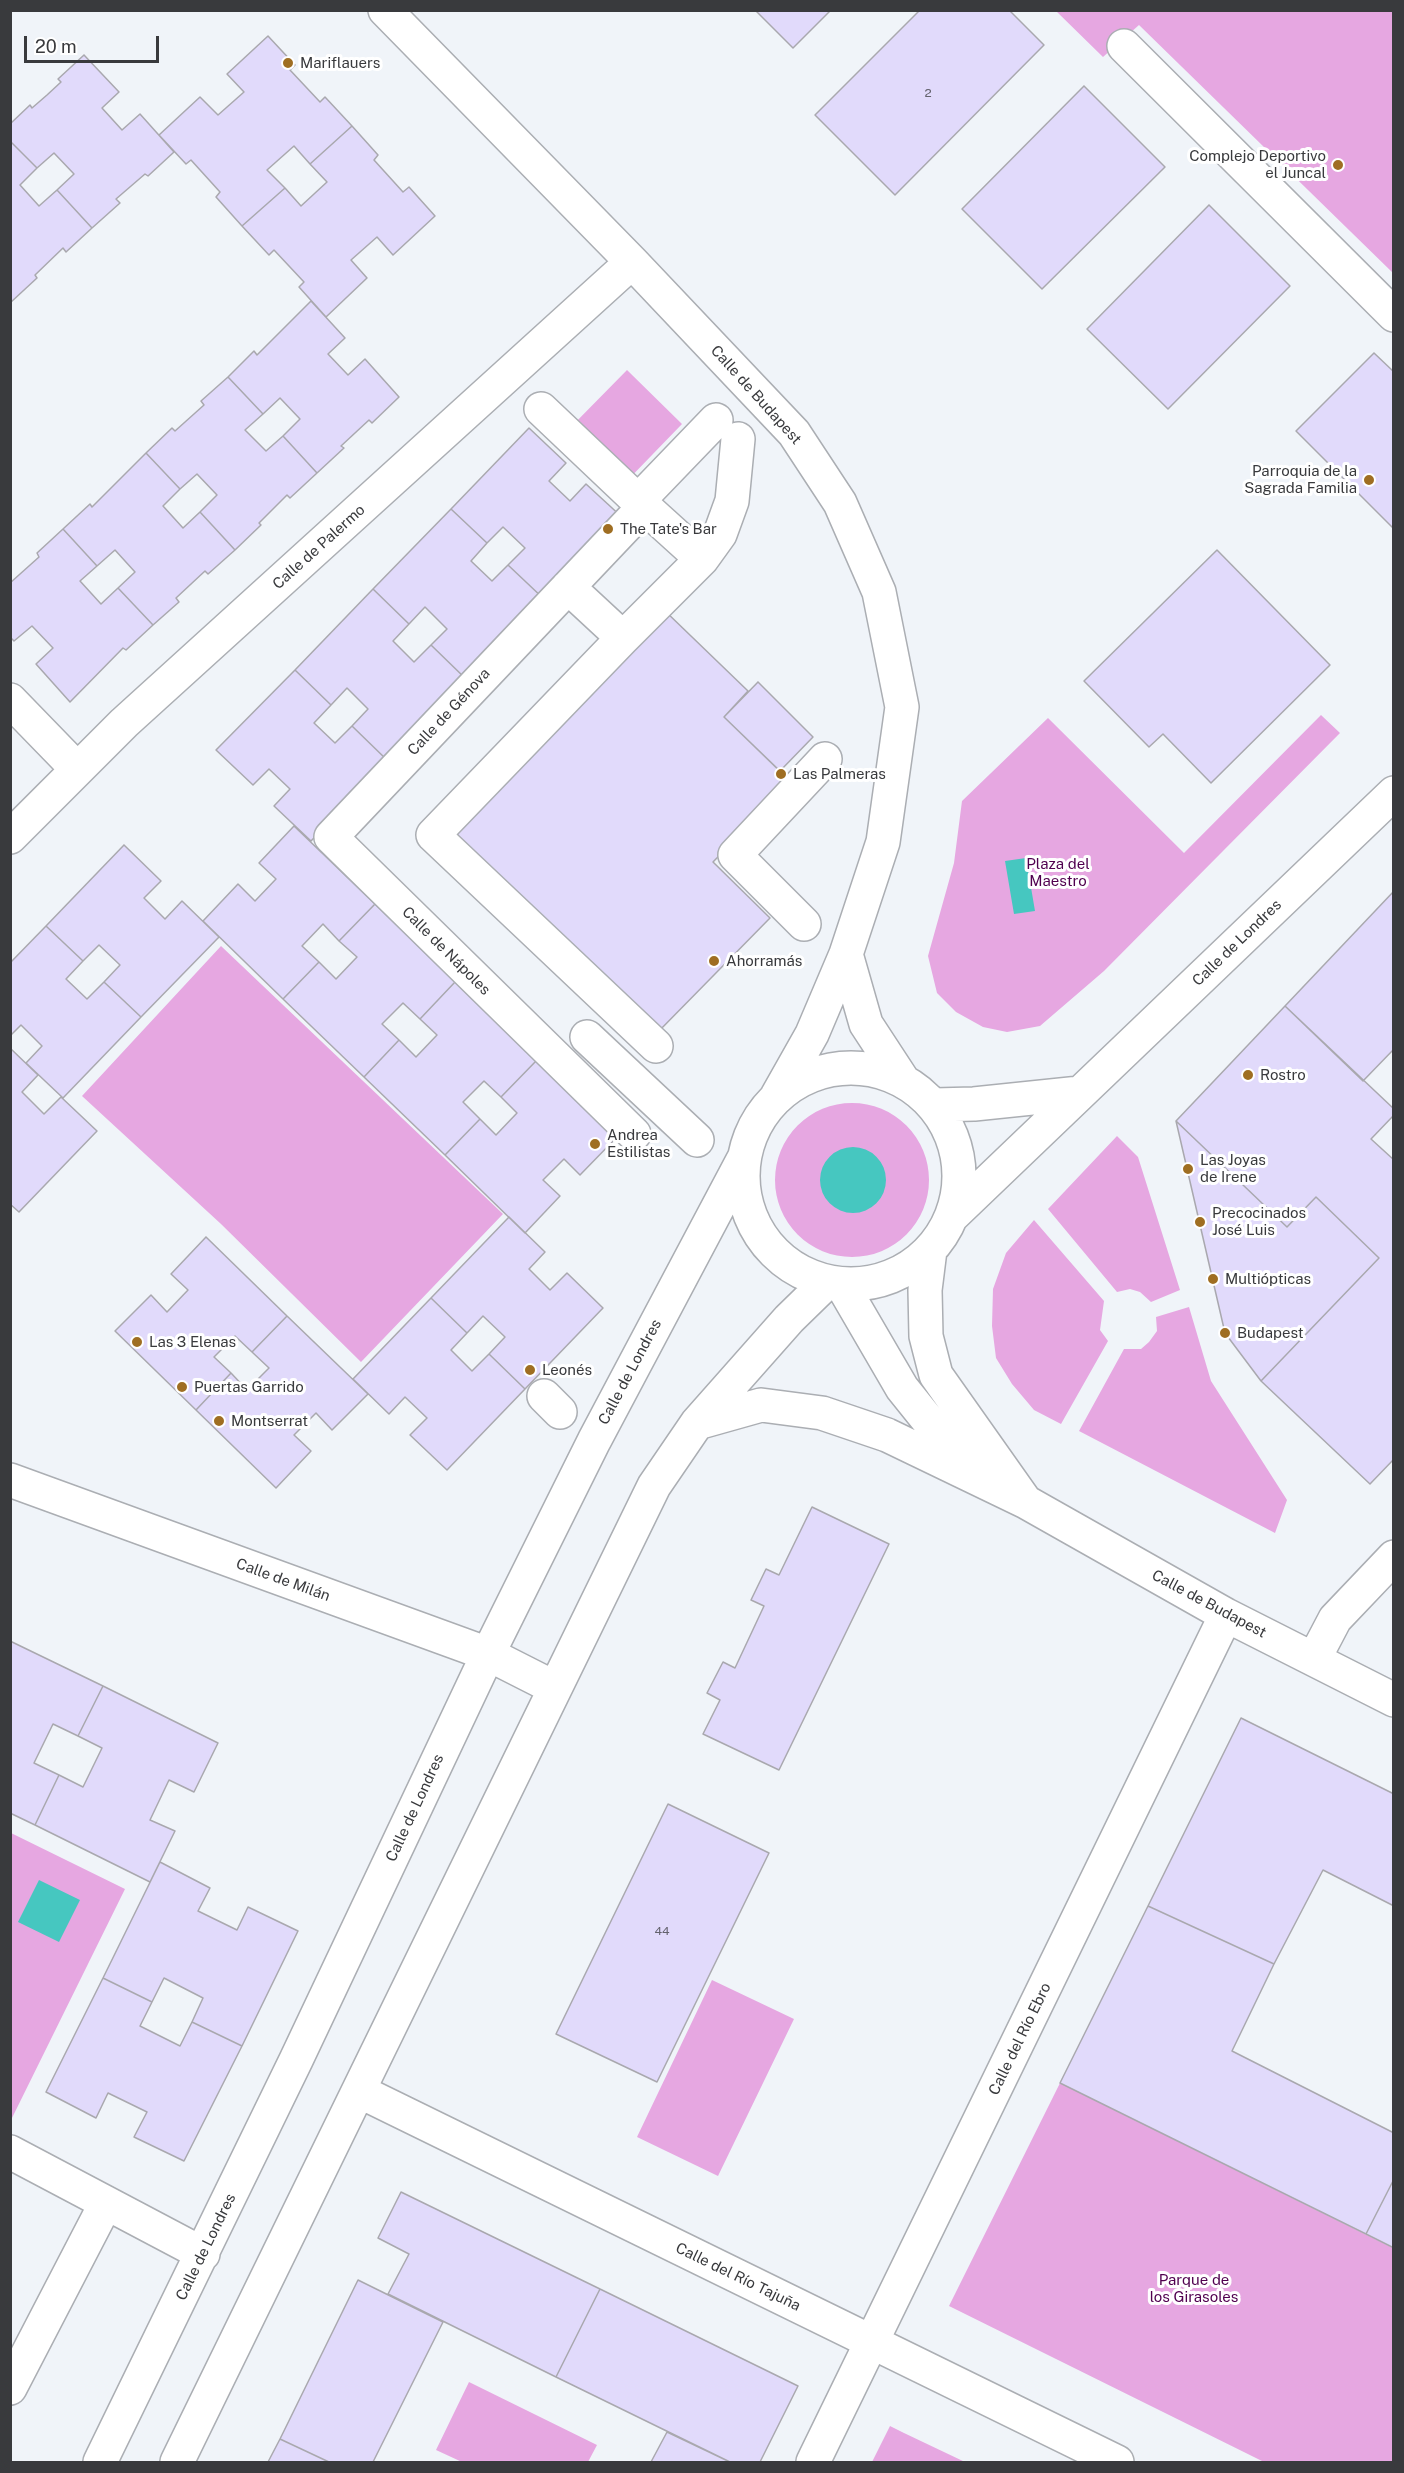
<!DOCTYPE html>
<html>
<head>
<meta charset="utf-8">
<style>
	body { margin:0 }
	#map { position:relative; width:1404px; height:2473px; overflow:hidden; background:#f0f4f9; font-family:"Public Sans",sans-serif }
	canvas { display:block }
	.frame { position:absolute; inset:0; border:12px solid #393a3d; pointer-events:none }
	.scale { position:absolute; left:24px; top:36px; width:135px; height:27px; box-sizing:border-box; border:3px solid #393a3d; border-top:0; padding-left:8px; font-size:18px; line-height:21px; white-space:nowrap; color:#393a3d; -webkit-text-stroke:4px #fff; paint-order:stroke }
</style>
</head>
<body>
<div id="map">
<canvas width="1404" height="2473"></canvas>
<div class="frame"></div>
<div class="scale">20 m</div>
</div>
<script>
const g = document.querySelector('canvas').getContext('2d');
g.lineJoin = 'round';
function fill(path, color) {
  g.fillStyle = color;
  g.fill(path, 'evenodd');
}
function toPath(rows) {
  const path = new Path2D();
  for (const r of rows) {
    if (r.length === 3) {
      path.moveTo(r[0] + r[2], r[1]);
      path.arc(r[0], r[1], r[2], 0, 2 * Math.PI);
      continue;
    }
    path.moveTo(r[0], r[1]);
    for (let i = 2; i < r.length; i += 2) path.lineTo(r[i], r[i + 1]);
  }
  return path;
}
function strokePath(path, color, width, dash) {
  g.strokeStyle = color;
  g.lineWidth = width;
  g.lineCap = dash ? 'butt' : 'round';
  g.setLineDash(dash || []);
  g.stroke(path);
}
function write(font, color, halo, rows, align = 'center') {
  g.font = font + ' "Public Sans",sans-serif';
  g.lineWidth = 6;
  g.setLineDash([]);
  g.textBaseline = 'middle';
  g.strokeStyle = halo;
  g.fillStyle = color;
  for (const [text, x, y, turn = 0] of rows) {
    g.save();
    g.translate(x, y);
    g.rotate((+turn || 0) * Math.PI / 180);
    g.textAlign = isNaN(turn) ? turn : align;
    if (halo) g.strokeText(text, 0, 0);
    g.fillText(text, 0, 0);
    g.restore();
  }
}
fill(toPath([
	[1056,11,1393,11,1393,273,1139,25,1103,57],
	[627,370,682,424,622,486,567,431],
	[1321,715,1340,733,1104,971,1040,1026,1007,1032,983,1027,956,1012,937,993,928,956,954,863,962,801,1048,718,1184,853],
	[221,946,503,1214,361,1362,221,1224,82,1096],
	[852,1180,77],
	[1117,1136,1138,1157,1180,1290,1151,1302,1140,1292,1130,1289,1117,1292,1048,1209],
	[1034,1220,1104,1301,1100,1330,1108,1341,1061,1424,1034,1410,1012,1384,996,1358,992,1326,993,1289,1006,1253],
	[1189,1307,1211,1381,1287,1500,1275,1533,1079,1431,1124,1349,1141,1349,1149,1342,1157,1331,1156,1317],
	[11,1833,125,1889,11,2120],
	[712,1980,794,2019,718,2176,637,2137],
	[1060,2083,1393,2248,1393,2462,1264,2462,949,2306],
	[469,2382,597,2445,588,2462,462,2462,436,2450],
	[890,2426,904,2433,965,2462,872,2462]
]), '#e6a7e1');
fill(toPath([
	[1026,858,1035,911,1014,914,1005,861],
	[853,1180,33],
	[39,1880,80,1900,59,1942,18,1922]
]), '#46c7c0');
const building = toPath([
	[755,10,831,10,793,48,755,10],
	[920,10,1009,10,1044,45,895,195,815,115,920,10],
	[268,36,295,65,290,70,320,102,325,97,352,126,310,164,294,146,267,170,285,188,242,226,216,197,220,192,191,160,186,164,159,135,200,97,218,115,244,92,227,74,268,36],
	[84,55,119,92,102,108,122,130,140,114,174,152,148,176,145,174,116,199,120,203,92,228,57,190,74,174,54,153,37,168,10,141,10,124,30,105,32,108,47,95,61,82,58,79,84,55],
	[1084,86,1165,167,1042,289,962,209,1084,86],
	[352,126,378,155,374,160,403,192,409,187,435,216,393,255,377,237,351,260,367,278,326,317,299,287,304,282,274,250,269,255,242,226,285,188,301,206,327,182,310,164,352,126],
	[10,141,37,168,20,185,39,206,57,190,92,228,66,252,63,248,35,275,37,278,10,303,10,141],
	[1209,205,1290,286,1168,409,1087,329,1209,205],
	[311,301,345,338,328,354,348,375,365,359,399,397,372,423,369,420,341,446,344,448,317,473,283,436,300,419,280,398,263,414,228,377,254,351,257,355,311,301],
	[1374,353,1394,372,1394,529,1296,431,1374,353],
	[228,377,263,414,245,430,266,451,283,436,317,473,290,498,287,495,259,523,261,525,235,550,200,512,217,495,197,474,180,489,146,453,172,428,175,431,204,405,201,401,228,377],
	[529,428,566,463,549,481,570,501,586,484,624,519,545,600,508,565,525,548,503,527,487,543,451,509,529,428],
	[146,453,180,489,163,506,183,528,200,512,235,550,208,574,205,571,176,598,179,602,153,625,118,588,135,572,115,550,97,566,63,529,90,504,92,507,146,453],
	[451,509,487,543,471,561,492,581,508,565,545,600,467,680,431,645,447,629,425,607,409,624,373,589,451,509],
	[63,529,97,566,80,581,101,604,118,588,153,625,126,650,123,648,70,702,36,664,53,648,32,626,14,641,10,637,10,583,39,557,37,553,63,529],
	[1217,550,1330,665,1211,783,1163,734,1149,747,1084,681,1217,550],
	[373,589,409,624,393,641,414,662,431,645,467,680,388,761,352,726,368,709,347,688,331,705,295,670,373,589],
	[663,609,748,691,724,717,791,782,713,862,770,918,656,1034,448,831,663,609],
	[295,670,331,705,314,723,335,743,352,726,388,761,311,841,274,806,290,789,269,769,253,785,216,750,295,670],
	[758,682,813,737,780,771,724,717,758,682],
	[294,826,375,904,339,941,323,924,302,946,319,962,283,999,203,921,238,884,255,901,276,879,259,863,294,826],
	[124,845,161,881,144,898,165,919,182,901,219,937,141,1017,104,982,120,965,99,945,83,961,46,926,124,845],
	[1394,891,1394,1049,1363,1081,1285,1006,1394,891],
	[375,904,455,982,420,1019,403,1003,382,1024,399,1040,364,1077,283,999,319,962,336,979,357,957,339,941,375,904],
	[46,926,83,961,66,979,87,999,104,982,141,1017,63,1098,26,1063,42,1046,21,1025,10,1036,10,963,46,926],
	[455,982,536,1061,501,1097,484,1081,463,1102,480,1119,445,1155,364,1077,399,1040,416,1057,437,1035,420,1019,455,982],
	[1285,1006,1394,1109,1394,1115,1371,1139,1394,1160,1394,1459,1370,1484,1261,1381,1379,1258,1316,1197,1287,1227,1176,1121,1285,1006],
	[10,1048,38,1075,22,1092,44,1114,61,1097,97,1131,19,1212,10,1204,10,1048],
	[536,1061,616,1138,580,1175,564,1159,543,1180,560,1196,525,1233,445,1155,480,1119,496,1135,517,1113,501,1097,536,1061],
	[1176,1121,1287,1227,1316,1197,1379,1258,1261,1381,1225,1333,1176,1121],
	[509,1217,545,1252,529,1269,550,1290,567,1273,603,1308,525,1389,489,1354,505,1337,483,1316,467,1333,431,1298,509,1217],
	[206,1237,287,1316,252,1352,235,1336,214,1357,231,1373,196,1410,115,1331,151,1295,167,1312,188,1290,171,1274,206,1237],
	[431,1298,467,1333,451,1350,472,1371,489,1354,525,1389,447,1470,410,1435,427,1418,405,1397,389,1414,353,1379,431,1298],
	[287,1316,368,1394,332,1430,316,1413,294,1435,311,1451,276,1488,196,1410,231,1373,247,1390,269,1368,252,1352,287,1316],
	[812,1507,889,1544,779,1770,703,1734,720,1700,707,1693,723,1662,735,1668,764,1606,751,1600,766,1569,779,1575,812,1507],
	[10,1641,103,1686,78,1736,53,1724,34,1763,59,1775,35,1825,10,1813,10,1641],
	[103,1686,218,1743,194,1792,169,1780,150,1820,175,1831,150,1882,35,1825,59,1775,83,1787,102,1748,78,1736,103,1686],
	[1241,1718,1394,1794,1394,1906,1323,1870,1274,1964,1148,1906,1241,1718],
	[668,1804,769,1853,657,2082,556,2034,668,1804],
	[160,1862,210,1888,198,1911,237,1930,248,1907,298,1931,242,2046,192,2022,203,1998,164,1978,152,2002,103,1978,160,1862],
	[1148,1906,1274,1964,1232,2051,1394,2133,1394,2179,1366,2234,1060,2083,1148,1906],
	[103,1978,152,2002,140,2026,180,2046,192,2022,242,2046,184,2161,134,2137,147,2112,108,2093,96,2118,46,2092,103,1978],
	[1394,2179,1394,2248,1366,2234,1394,2179],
	[401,2192,600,2289,556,2377,388,2294,409,2254,378,2238,401,2192],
	[358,2280,443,2322,373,2462,329,2462,280,2439,358,2280],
	[600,2289,798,2386,760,2462,730,2462,556,2377,600,2289],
	[667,2432,730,2462,651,2462,667,2432],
	[280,2439,329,2462,268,2462,280,2439]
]);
fill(building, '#e1dafb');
strokePath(building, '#a9a8ae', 1.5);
const minor = toPath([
	[385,10,632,262,794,433,840,503,879,592,902,707,883,842,846,954,812,1034,777,1096],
	[1124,46,1394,315],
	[541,409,638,501],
	[702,559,638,501,716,420],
	[568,587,623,638,702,559,720,534,732,501,738,439],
	[623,638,433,835,656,1046],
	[10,700,77,769],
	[10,837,124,723,632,262],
	[804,924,735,855,825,759],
	[846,954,866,1024,902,1079],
	[587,1037,697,1140],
	[851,1176,108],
	[934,1105,974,1104,1080,1093],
	[634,1134,331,837,644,507],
	[952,1216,1394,793],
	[930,1250,925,1290,926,1336,936,1375,1025,1501],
	[842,1285,902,1388,967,1469],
	[544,1396,560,1412],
	[697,1423,761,1405,822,1413,887,1435,1026,1502,1226,1615,1394,1700],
	[10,1480,488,1654,553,1687],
	[1314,1659,1335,1619,1394,1557],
	[359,2091,1117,2462],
	[10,2152,203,2254],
	[10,2388,106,2203],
	[100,2462,296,2060,488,1654,594,1441,743,1160],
	[177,2462,654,1486,697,1423,789,1319,827,1282],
	[813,2462,1226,1615]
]);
strokePath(minor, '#abaeb3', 36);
strokePath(minor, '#fff', 33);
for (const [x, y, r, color] of [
	[288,63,6,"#9f6e22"],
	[1338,165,6,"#9f6e22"],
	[1369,480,6,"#9f6e22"],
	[608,529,6,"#9f6e22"],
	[781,774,6,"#9f6e22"],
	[714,961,6,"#9f6e22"],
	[1248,1075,6,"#9f6e22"],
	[595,1144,6,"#9f6e22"],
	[1188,1169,6,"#9f6e22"],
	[1200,1222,6,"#9f6e22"],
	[1213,1279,6,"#9f6e22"],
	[1225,1333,6,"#9f6e22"],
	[137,1342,6,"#9f6e22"],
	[530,1370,6,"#9f6e22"],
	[182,1387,6,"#9f6e22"],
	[219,1421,6,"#9f6e22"]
]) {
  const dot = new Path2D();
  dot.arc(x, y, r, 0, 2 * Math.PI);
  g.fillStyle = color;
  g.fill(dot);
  strokePath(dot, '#fff', 2);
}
write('12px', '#63626c', null, [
	["2",928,93],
	["44",662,1931]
]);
write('15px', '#393a3d', '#fff', [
	["Mariflauers",300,63],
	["Complejo Deportivo",1326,156,"right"],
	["el Juncal",1326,173,"right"],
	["Parroquia de la",1357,471,"right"],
	["Sagrada Familia",1357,488,"right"],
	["The Tate's Bar",620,529],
	["Las Palmeras",793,774],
	["Ahorramás",726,961],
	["Rostro",1260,1075],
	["Andrea",607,1135],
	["Estilistas",607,1152],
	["Las Joyas",1200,1160],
	["de Irene",1200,1177],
	["Precocinados",1212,1213],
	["José Luis",1212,1230],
	["Multiópticas",1225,1279],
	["Budapest",1237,1333],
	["Las 3 Elenas",149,1342],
	["Leonés",542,1370],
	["Puertas Garrido",194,1387],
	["Montserrat",231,1421]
], 'left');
write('15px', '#393a3d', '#fff', [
	["Calle de Budapest",756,395,48],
	["Calle de Palermo",319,547,-42],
	["Calle de Génova",449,712,-47],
	["Calle de Londres",1237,943,-44],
	["Calle de Nápoles",446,951,45],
	["Calle de Londres",630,1372,-62],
	["Calle de Milán",283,1580,20],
	["Calle de Budapest",1209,1604,28],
	["Calle de Londres",415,1808,-65],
	["Calle del Río Ebro",1020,2039,-64],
	["Calle de Londres",206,2247,-64],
	["Calle del Río Tajuña",738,2277,26]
]);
write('15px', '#50004f', '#fff', [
	["Plaza del",1058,864],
	["Maestro",1058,881],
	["Parque de",1194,2280],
	["los Girasoles",1194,2297]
]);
</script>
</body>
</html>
